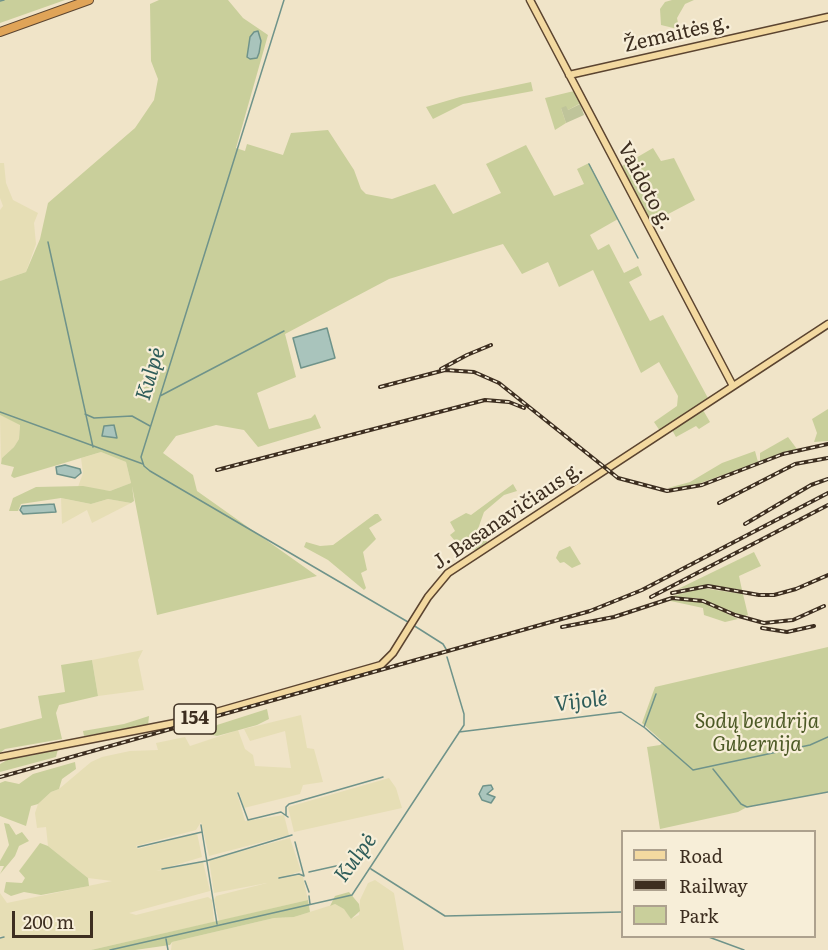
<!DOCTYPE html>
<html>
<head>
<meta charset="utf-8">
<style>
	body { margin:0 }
	#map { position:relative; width:828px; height:950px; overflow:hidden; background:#f0e4c8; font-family:Literata,serif }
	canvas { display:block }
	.legend { position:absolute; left:621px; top:830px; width:195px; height:108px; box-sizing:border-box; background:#f7eed8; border:2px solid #ada18e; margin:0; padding:8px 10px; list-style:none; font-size:18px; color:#3d2e20 }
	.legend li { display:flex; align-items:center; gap:12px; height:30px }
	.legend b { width:30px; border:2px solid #ada18e }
	.scale { position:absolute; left:12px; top:911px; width:81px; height:27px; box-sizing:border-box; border:3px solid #3d2e20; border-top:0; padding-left:8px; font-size:18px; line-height:21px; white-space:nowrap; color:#3d2e20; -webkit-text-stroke:4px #f7eed8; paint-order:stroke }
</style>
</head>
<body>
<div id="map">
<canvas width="828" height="950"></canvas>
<ul class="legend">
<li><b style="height:8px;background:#f3d9a0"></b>Road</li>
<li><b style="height:8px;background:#3d2e20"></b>Railway</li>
<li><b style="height:16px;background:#c9cf9b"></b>Park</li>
</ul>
<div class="scale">200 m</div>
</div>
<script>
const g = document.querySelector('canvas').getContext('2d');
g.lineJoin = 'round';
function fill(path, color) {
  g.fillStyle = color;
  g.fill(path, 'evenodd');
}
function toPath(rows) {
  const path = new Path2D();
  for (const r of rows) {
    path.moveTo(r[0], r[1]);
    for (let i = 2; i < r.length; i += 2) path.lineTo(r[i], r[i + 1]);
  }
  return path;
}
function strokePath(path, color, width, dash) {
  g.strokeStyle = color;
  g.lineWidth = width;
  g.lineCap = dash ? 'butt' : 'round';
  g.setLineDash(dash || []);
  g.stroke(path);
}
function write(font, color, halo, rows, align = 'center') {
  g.font = font + ' Literata,serif';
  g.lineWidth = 4.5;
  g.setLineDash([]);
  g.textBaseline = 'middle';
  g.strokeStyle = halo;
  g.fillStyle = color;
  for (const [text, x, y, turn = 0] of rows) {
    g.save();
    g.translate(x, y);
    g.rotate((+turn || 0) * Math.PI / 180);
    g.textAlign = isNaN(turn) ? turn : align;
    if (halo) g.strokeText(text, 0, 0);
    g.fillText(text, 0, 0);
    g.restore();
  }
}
fill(toPath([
	[0,163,4,163,6,183,13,200,38,213,34,223,36,244,26,272,0,281,0,210,3,206,0,198],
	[0,415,20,424,19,439,14,447,2,458,1,464],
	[101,452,126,462,131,483,110,491,78,487,83,473,81,458],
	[61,498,91,504,108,499,131,503,92,523,87,510,62,524],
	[143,650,138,660,144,690,98,696,92,660],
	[301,715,307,748,314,749,323,782,303,785,300,794,244,808,239,792,237,793,245,821,284,815,289,835,209,856,201,822,196,830,136,846,138,849,197,833,202,857,156,871,203,862,210,891,129,913,136,915,208,897,212,900,214,922,91,950,0,950,0,939,5,937,0,936,0,893,7,903,112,881,88,878,48,846,46,827,37,828,35,813,38,804,51,792,59,789,91,762,102,757,130,751,158,750,156,743,185,737,190,746,238,730,245,749,253,755,255,766,291,768,285,731,250,741,244,729],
	[389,778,396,788,402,808,294,832,288,807],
	[290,838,301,871,278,879,299,875,303,877,308,900,219,921,214,900,216,896,267,883,214,893,209,860],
	[375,880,394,893,404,950,171,950,172,942,274,918,294,917,335,904,345,909,351,919,359,915,360,900,368,883]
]), '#e6deb5');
fill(toPath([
	[0,0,65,0,0,23],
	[159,0,228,0,243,18,268,35,236,148,245,151,247,144,283,155,291,133,328,130,354,170,361,189,366,194,392,199,435,184,453,214,501,193,486,164,526,145,554,196,584,184,577,169,589,163,618,219,590,235,598,250,609,244,624,273,638,266,642,275,629,282,650,321,663,315,709,400,660,431,654,422,677,406,678,396,659,362,641,373,593,270,559,287,548,262,522,274,503,244,389,279,285,334,296,377,257,393,269,429,311,418,315,414,321,428,258,447,244,430,216,425,176,436,163,453,193,475,197,491,317,576,157,615,132,486,134,501,131,503,108,499,91,504,61,498,21,504,18,511,9,511,13,498,36,487,83,486,110,491,131,483,126,462,101,452,14,478,11,476,14,467,1,464,2,458,14,447,19,439,20,425,0,415,0,281,26,272,40,239,48,203,135,128,154,100,158,79,151,61,150,4],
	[672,0,694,0,685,4,677,18,678,23,688,29,686,31,661,25,660,9,665,2],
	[531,82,533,91,463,104,433,119,426,107,460,97],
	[574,91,581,103,568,110,561,108,566,123,555,130,545,98],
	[653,148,661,161,674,158,695,200,651,223,622,166],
	[828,409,828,441,814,442,817,433,812,419],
	[703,410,710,422,699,429,696,426,676,437,672,430],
	[788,437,797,449,760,461,760,453],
	[755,451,758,462,690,487,668,488,690,482,722,463],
	[513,484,517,491,504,495,484,512,478,529,488,543,476,550,461,548,450,535,455,531,450,522,466,513,471,515],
	[375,514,378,514,382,520,369,528,376,539,363,552,367,570,361,573,366,588,364,590,328,560,304,547,306,542,320,546,333,545],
	[570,546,581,564,572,568,564,562,560,563,556,558,559,551],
	[754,552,761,566,739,576,742,590,710,585,678,589],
	[702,588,743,594,748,615,743,617,698,598,665,598],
	[675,599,694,600,710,605,738,619,725,622,704,615,703,608,666,600],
	[828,647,828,792,747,807,738,812,660,829,647,747,660,745,663,742,642,723,655,687],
	[92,660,98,696,59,705,56,713,62,739,5,749,0,753,0,729,42,718,38,696,65,692,61,665],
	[267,709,269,719,257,725,217,736,209,734,217,725],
	[149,716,148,726,84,736,83,731,124,724],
	[58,749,56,757,0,772,0,764,11,758,28,753,30,756],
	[75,762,76,769,62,779,59,789,51,792,38,804,31,806,26,826,0,816,0,783,5,781,19,784,33,774],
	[4,823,9,824,16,835,22,832,29,841,19,846,15,856,0,874,4,866,0,866,0,861,9,845],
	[40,843,48,846,88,878,89,886,41,895,24,892,11,896,4,892,6,882,22,883,25,878,19,871],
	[349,892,359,904,360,911,351,919,344,909,335,904,330,906,335,896],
	[308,900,310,912,294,917,274,918,172,942,170,945,135,950,91,950]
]), '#c9cf9b');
fill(toPath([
	[580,104,584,115,566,123,561,108,566,106,568,110]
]), '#bfc49a');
const water = toPath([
	[258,31,261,41,259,53,257,58,250,59,247,57,250,37,254,32,258,31],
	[327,328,335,358,301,368,293,338,327,328],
	[114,425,117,438,102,436,104,426,114,425],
	[65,465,80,469,81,473,75,478,57,474,56,467,65,465],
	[54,504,56,512,23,514,20,510,22,506,54,504],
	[491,785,493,789,487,794,495,797,491,803,482,800,479,794,483,786,491,785]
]);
fill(water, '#a9c4bc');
strokePath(water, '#6f938a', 1.5);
strokePath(toPath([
	[284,0,141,457,144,466,150,471,408,622],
	[0,1,4,0],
	[589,164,638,258],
	[48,242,93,447],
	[160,396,284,331],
	[0,412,143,464],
	[85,414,94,418,132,416,150,426],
	[413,625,443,644,446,649],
	[644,727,656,694],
	[459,732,621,712,645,728,693,770,810,745,828,737],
	[713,769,741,804,747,807,828,792],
	[238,793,248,820,281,812,288,817],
	[286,815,286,807,289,804,383,777],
	[201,825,217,924],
	[138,847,202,832],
	[162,869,206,861,292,835],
	[371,869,445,916,622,912],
	[309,872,345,864],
	[279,878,299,874,304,876,295,842],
	[305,881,309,892],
	[309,896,310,904],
	[706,936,744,950],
	[0,938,4,937],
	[166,939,168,950],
	[110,950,352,895,464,725,464,714,447,657]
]), '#6f938a', 1.5);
const major = toPath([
	[530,0,733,386],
	[569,75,828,17],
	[0,757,185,721,381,665,393,653,428,597,448,573,828,324]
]);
const highway = toPath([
	[0,32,89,0]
]);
strokePath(major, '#5b4430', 9);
strokePath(highway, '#5b4430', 10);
strokePath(major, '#f3d9a0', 6);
strokePath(highway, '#e0a458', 8);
const rail = toPath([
	[441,369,467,355,491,345],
	[380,387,445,370,474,372,499,383,618,478,667,491,702,485,783,454,828,444],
	[217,470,485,400,509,402,524,408],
	[719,503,795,464,828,458],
	[745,524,811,485,828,479],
	[672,593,708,586,759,595,774,595,796,589,828,575],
	[651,597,828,505],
	[562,627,614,617,672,598,703,601,735,615,764,623,793,620,824,606],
	[762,628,787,632,814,626],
	[0,777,590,611,642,590,828,493]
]);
strokePath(rail, '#3d2e20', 4);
strokePath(rail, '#f7eed8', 1.5, [4.5]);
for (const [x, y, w] of [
	[195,719,42]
]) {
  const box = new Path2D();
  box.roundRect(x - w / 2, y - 15, w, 30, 4.5);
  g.fillStyle = '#f7eed8';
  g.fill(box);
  strokePath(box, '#3d2e20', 1.5);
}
write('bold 18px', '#3d2e20', null, [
	["154",195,719]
]);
write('20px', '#3d2e20', '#f7eed8', [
	["Žemaitės g.",677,34,-13],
	["Vaidoto g.",645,186,62],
	["J. Basanavičiaus g.",508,516,-34]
]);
write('italic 20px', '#4d5a26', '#f7eed8', [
	["Sodų bendrija",757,722],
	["Gubernija",757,745]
]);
write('italic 21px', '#2f5d5a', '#f7eed8', [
	["Kulpė",151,374,-73],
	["Vijolė",581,702,-7],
	["Kulpė",356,858,-53]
]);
</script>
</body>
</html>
